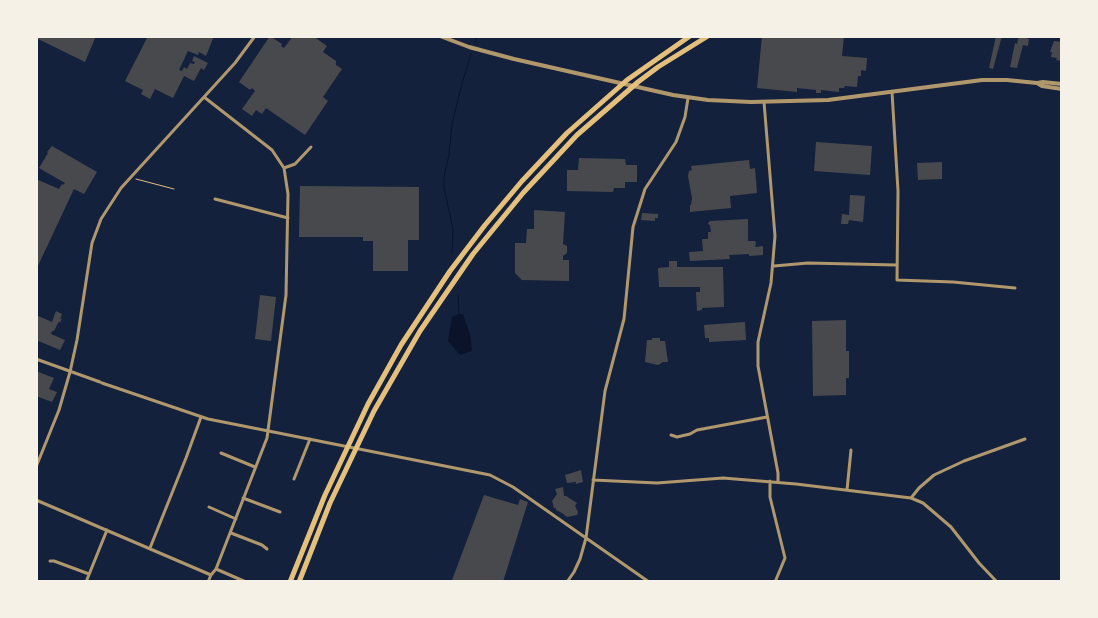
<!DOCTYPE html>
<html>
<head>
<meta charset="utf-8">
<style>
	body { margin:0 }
	#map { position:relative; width:1098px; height:618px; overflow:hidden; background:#14213d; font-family:"DM Sans",sans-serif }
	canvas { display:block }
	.frame { position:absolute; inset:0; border:38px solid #f6f1e7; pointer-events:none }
</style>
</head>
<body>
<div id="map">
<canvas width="1098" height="618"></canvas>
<div class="frame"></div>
</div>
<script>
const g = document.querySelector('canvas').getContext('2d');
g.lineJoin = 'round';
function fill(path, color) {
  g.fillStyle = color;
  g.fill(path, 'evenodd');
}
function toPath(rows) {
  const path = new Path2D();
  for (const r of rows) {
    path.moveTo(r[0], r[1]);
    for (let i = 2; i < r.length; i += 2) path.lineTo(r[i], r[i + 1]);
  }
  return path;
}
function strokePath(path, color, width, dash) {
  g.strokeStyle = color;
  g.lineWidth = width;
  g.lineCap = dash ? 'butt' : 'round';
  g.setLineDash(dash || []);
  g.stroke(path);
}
fill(toPath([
	[459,314,463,314,470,334,472,351,460,355,448,341,452,317]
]), '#0b132b');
strokePath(toPath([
	[475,43,477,36],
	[452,254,453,229,444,188,444,176,449,155,452,124,461,87,471,54],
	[458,295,459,314]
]), '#0b132b', 1);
fill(toPath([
	[36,36,96,36,85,62,36,38],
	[148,36,214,36,206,56,199,52,198,55,188,51,179,70,182,71,184,67,187,69,190,63,194,64,195,62,192,61,194,56,208,63,204,70,201,68,194,81,184,76,173,98,155,89,150,99,141,94,143,90,125,81],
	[270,36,282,44,281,46,284,48,293,36,313,36,327,46,323,52,336,61,336,65,342,69,323,97,328,101,305,135,266,108,262,114,256,110,252,116,242,109,255,91,252,88,250,90,239,82],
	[762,36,844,36,842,56,867,58,866,71,861,70,861,76,858,76,857,87,845,86,844,88,839,88,839,92,821,90,821,93,816,93,816,90,797,88,797,92,757,88],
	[996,36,1002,36,993,69,989,68],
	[1019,36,1029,39,1028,46,1023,45,1017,68,1010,67,1015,43,1017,44],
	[1054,41,1062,42,1061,61,1056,60,1057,58,1051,57,1052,52,1050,52],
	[816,142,872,146,870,175,814,171],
	[52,146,97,172,84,194,74,189,36,270,36,179,59,189,62,184,63,185,65,183,39,168,48,153,47,152],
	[579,158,625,159,626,165,637,165,637,182,625,182,625,188,614,188,613,192,567,191,567,170,578,170],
	[749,160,750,169,755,168,757,193,730,196,731,208,690,212,690,205,691,205,692,198,688,176,689,171,692,170,691,166],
	[942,162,942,179,918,180,917,163],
	[300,186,419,187,419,240,408,240,408,271,373,271,373,241,363,241,363,237,299,237],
	[850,195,865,196,863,222,849,220,848,224,841,224,842,214,849,215],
	[534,210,565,212,563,244,567,246,567,253,563,256,563,260,569,260,569,281,522,280,515,273,515,243,526,243,527,229,534,229],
	[642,213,658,214,658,218,655,218,655,221,641,220],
	[748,219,748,241,755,241,756,243,755,247,763,246,763,255,749,256,749,254,729,255,730,259,690,261,689,252,703,251,702,239,708,239,708,232,711,232,710,225,709,225,708,223,710,221],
	[669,261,677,261,677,267,723,267,724,307,702,308,702,310,697,311,696,292,700,292,700,287,659,287,658,268,669,267],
	[260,295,276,297,271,341,255,339],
	[56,311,62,314,60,319,62,318,60,323,59,321,54,331,52,331,51,334,65,340,60,350,36,340,36,315,52,322],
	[846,320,846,351,849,351,849,378,846,378,846,395,813,396,812,321],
	[745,322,746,340,709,342,709,338,705,338,704,325],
	[652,338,660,338,660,341,665,341,668,362,663,362,658,365,645,362,647,340,652,340],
	[36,371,54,378,49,389,57,392,52,402,36,396],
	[581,470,583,482,576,484,576,482,567,483,565,475],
	[563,487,564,496,566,496,577,503,575,506,578,512,577,515,567,517,562,513,556,510,556,508,554,508,552,501,557,494,555,489],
	[484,495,518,505,520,499,528,502,503,582,459,582,452,580]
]), '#48494c');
strokePath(toPath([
	[136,179,174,189]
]), '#e5c07b', 1);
strokePath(toPath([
	[892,92,898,191,897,280,953,282,1015,288],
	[204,97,272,150,284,168,288,194,286,295,267,438,216,569,211,575,208,582],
	[764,102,775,236,771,283,758,342,758,366,778,473,778,482],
	[284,168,295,164,311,147],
	[215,199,288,218],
	[774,266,808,263,896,265],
	[36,359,100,382],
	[102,383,208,419,490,475,513,487,649,582],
	[671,435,677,437,690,434,697,430,767,417],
	[221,453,255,467],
	[36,467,59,410,70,372,77,340,92,243,101,219,121,188,235,63,255,36],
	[294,479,310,439],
	[593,480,657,483,723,478,796,484,911,498,923,503,951,527,979,563,997,582],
	[770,481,770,497,785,558,775,582],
	[847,490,851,450],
	[243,498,280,512],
	[911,498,919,488,934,475,964,461,1025,439],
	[36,500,211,575],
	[209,507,236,519],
	[231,533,262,545,267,549],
	[150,548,186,458,201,417],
	[50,561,54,561,89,574],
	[216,569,246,582],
	[86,582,107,530],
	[567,582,574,572,580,559,586,538,605,391,624,319,633,227,645,189,676,142,685,117,688,98]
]), '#b1986c', 3);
strokePath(toPath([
	[440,36,469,47,514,59,673,95,708,100,751,102,828,100,982,80,1007,80,1037,83,1043,82,1062,84],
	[1037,83,1042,86,1062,89]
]), '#b1986c', 4);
strokePath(toPath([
	[290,582,325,495,368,404,401,345,450,271,485,225,522,181,567,133,627,80,690,36],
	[299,582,330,503,374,411,420,331,473,254,523,193,577,135,638,82,658,67,708,36]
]), '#e5c07b', 5);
</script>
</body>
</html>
